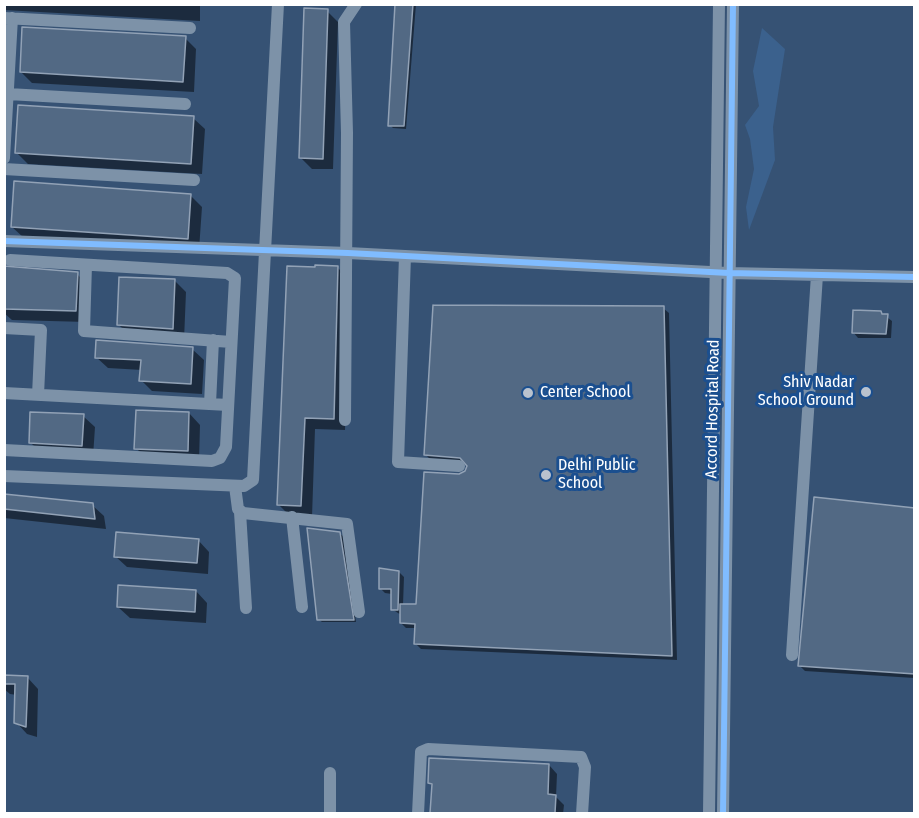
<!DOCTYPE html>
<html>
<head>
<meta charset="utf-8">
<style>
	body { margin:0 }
	#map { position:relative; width:919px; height:818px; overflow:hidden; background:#365274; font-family:"Fira Sans Condensed",sans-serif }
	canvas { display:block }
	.frame { position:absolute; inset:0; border:6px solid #fff; pointer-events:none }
</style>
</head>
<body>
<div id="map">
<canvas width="919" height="818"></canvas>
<div class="frame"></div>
</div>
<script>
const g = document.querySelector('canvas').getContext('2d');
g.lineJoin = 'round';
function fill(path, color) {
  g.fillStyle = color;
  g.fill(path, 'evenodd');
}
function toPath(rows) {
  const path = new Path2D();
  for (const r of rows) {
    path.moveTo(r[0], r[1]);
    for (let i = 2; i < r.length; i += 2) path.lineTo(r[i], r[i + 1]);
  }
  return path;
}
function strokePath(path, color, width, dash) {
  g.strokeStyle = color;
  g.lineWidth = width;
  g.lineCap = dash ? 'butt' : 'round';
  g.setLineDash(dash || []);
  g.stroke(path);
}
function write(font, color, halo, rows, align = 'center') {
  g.font = font + ' "Fira Sans Condensed",sans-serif';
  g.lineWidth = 6;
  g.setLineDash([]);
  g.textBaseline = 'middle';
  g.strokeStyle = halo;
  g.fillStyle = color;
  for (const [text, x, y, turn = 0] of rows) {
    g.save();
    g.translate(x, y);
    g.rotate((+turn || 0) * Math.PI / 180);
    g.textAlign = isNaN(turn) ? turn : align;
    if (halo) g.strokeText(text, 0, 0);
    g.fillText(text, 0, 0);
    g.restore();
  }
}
fill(toPath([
	[762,28,785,49,773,127,775,160,749,230,746,207,754,169,750,139,745,125,759,106,753,71]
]), '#3b618d');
fill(toPath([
	[4,4,200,4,200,21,4,10],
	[396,4,416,4,406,129,393,128,390,125],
	[327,11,338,22,333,169,312,169,300,157],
	[185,38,196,49,194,92,32,83,21,72],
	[193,118,205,129,202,174,28,164,16,152],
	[190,195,202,207,199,250,24,238,12,227],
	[337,267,349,279,345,430,315,429,312,517,290,516,279,505],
	[4,268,77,274,88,285,87,322,12,320,4,313],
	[175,281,186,292,184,340,130,336,119,325],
	[663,308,669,313,677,660,421,649,415,643,416,628,406,628,401,623,401,615,392,609,392,594,385,593,380,588,399,572,404,577,403,605,417,605,459,476,467,472,469,466,466,463,431,460,426,455],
	[880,312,892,321,891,338,858,338,853,332],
	[192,349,204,360,202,394,152,391,141,380,142,370,108,368,96,357],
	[189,413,200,425,199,462,147,459,136,448],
	[83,416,95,427,93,457,42,454,30,442],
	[4,496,92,505,104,516,106,529,4,518],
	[914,509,914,678,805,671,800,666],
	[339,533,343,536,356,622,322,622,318,619],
	[198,540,209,552,208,574,127,567,115,556],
	[196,591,207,603,206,623,130,618,118,607],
	[4,677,27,677,38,689,37,737,27,734,16,722,17,695,10,694,4,689],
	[549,765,557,774,556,797,564,805,563,814,431,814,434,787,429,783]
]), '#0007');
const building = toPath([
	[395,4,413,4,404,126,388,126,395,4],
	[304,8,328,9,323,159,299,158,304,8],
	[22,27,186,36,183,82,20,72,22,27],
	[18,105,194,116,191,164,15,153,18,105],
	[14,181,191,194,188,239,11,227,14,181],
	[315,265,338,266,334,419,305,418,301,506,277,505,287,266,315,267,315,265],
	[4,266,78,272,76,311,4,309,4,266],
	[119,277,175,279,173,329,117,325,119,277],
	[433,305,664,306,672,656,414,644,415,624,400,623,400,604,416,604,424,472,459,474,465,471,467,466,460,458,424,455,433,305],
	[853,310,881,311,882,314,888,314,886,334,852,333,853,310],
	[96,340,193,347,191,384,139,381,141,360,95,358,96,340],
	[136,410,189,412,188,451,134,449,136,410],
	[30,412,84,414,82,446,29,443,30,412],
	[4,494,93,503,95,519,4,509,4,494],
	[814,497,915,508,915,674,798,666,814,497],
	[307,528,340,532,354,620,317,620,307,528],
	[116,532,199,539,197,563,114,557,116,532],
	[379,568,399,571,398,610,391,610,391,589,379,589,379,568],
	[118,585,196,590,195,612,117,607,118,585],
	[4,675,28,676,26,727,14,723,15,684,4,684,4,675],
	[429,758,549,764,548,794,556,795,555,813,430,813,432,784,428,783,429,758]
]);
fill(building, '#526984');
strokePath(building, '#92a2b6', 1.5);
strokePath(toPath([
	[4,18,190,28],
	[8,94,185,104],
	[4,158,12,18],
	[4,169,194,180],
	[4,241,348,253,729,273,914,277],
	[405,256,398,462,459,466],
	[86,265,84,331,231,342],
	[4,328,41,330,38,395],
	[4,393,228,405],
	[210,404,213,340],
	[345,420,347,133,344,22,356,4],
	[4,450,212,461,220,458,226,447,235,278,227,273,10,260],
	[4,476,244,486,253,480,278,4],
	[235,486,238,509,243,513,347,524,359,612],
	[240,512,246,608],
	[292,517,302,607],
	[792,655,817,275],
	[330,814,330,773],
	[418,814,421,752,428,749,581,757,585,767,582,814],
	[709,814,719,4],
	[723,814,733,4]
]), '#7d92a8', 12);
strokePath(toPath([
	[4,241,348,253,729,273,914,277],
	[723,814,733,4]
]), '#80bcff', 6);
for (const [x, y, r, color] of [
	[866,392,6,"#b9c2ce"],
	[528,393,6,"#b9c2ce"],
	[546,475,6,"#b9c2ce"]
]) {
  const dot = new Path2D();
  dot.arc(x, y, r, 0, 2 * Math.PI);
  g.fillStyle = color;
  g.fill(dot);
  strokePath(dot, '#1b4f8f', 2);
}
write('16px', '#fff', '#1b4f8f', [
	["Shiv Nadar",854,383,"right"],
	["School Ground",854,401,"right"],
	["Center School",540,393],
	["Delhi Public",558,466],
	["School",558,484]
], 'left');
write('16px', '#fff', '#1b4f8f', [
	["Accord Hospital Road",713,409,-89]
]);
</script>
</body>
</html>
